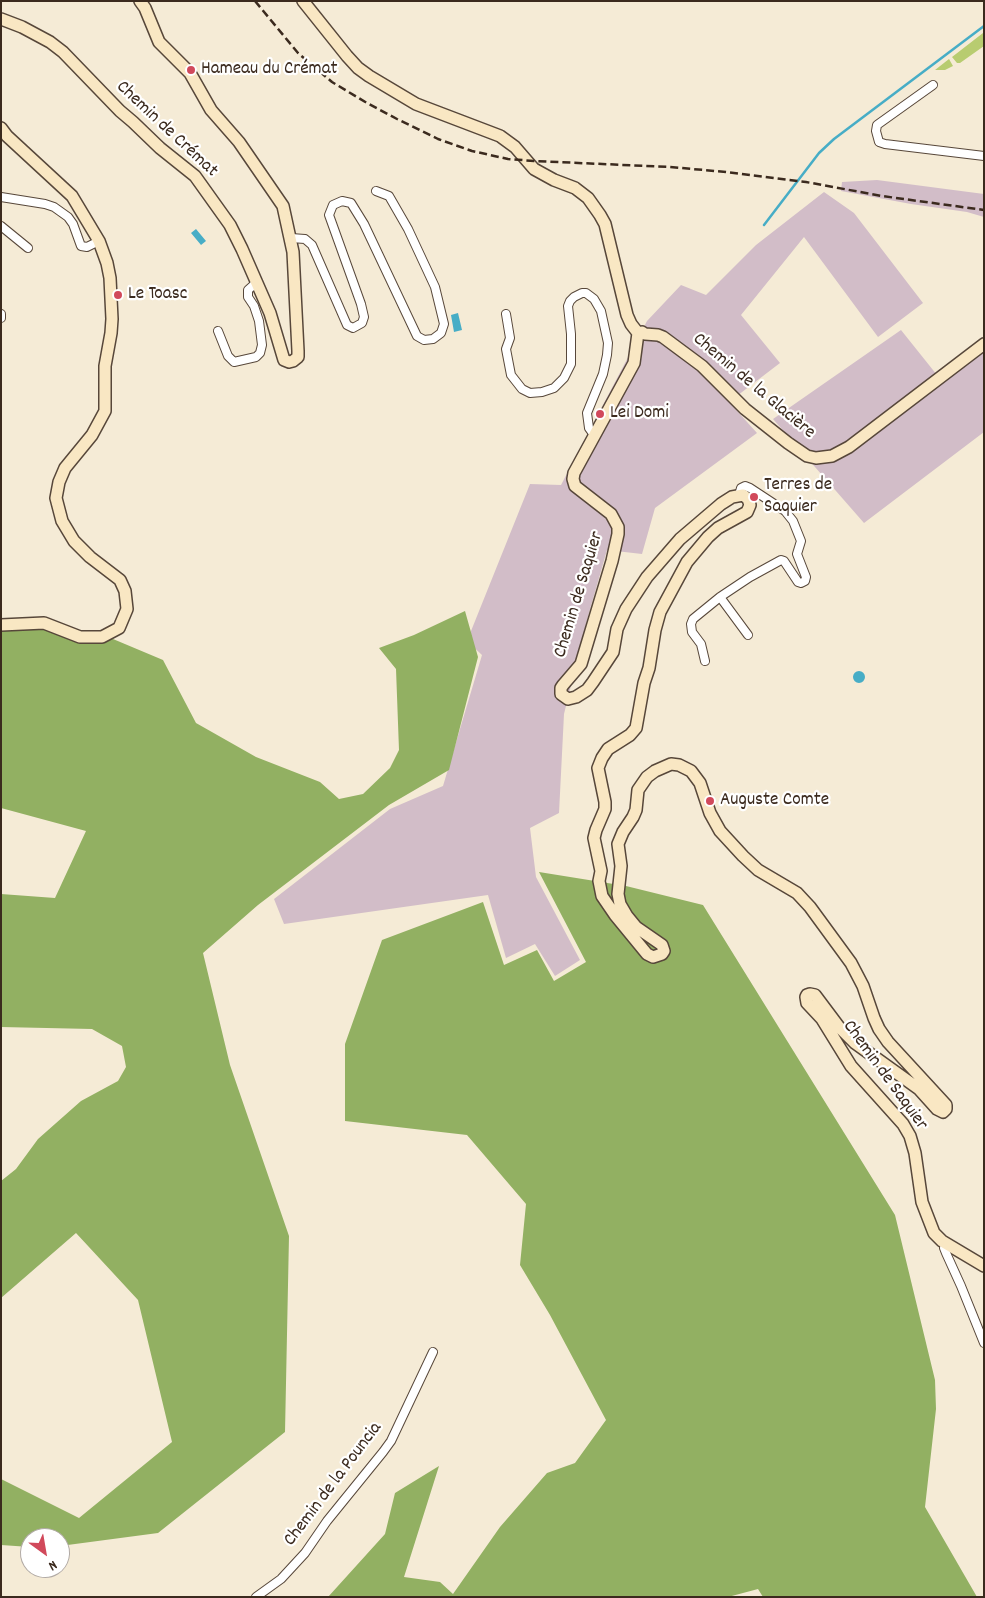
<!DOCTYPE html>
<html>
<head>
<meta charset="utf-8">
<style>
	body { margin:0 }
	#map { position:relative; width:985px; height:1598px; overflow:hidden; background:#f5ebd6; font-family:Dekko,sans-serif }
	canvas { display:block }
	.frame { position:absolute; inset:0; border:2px solid #3b2a1e; pointer-events:none }
	.north { position:absolute; left:20px; top:1528px; width:50px; height:50px; box-sizing:border-box; background:#fff; border:1px solid #b1aaa5; border-radius:50%; rotate:148deg; font-size:14px; font-weight:700; line-height:20px; text-align:center; color:#3b2a1e }
	.north::after { content:''; display:block; margin:auto; width:18px; height:22px; background:#d1495b; clip-path:polygon(50% 0,100% 100%,50% 72%,0 100%) }
</style>
</head>
<body>
<div id="map">
<canvas width="985" height="1598"></canvas>
<div class="frame"></div>
<div class="north">N</div>
</div>
<script>
const g = document.querySelector('canvas').getContext('2d');
g.lineJoin = 'round';
function fill(path, color) {
  g.fillStyle = color;
  g.fill(path, 'evenodd');
}
function toPath(rows) {
  const path = new Path2D();
  for (const r of rows) {
    if (r.length === 3) {
      path.moveTo(r[0] + r[2], r[1]);
      path.arc(r[0], r[1], r[2], 0, 2 * Math.PI);
      continue;
    }
    path.moveTo(r[0], r[1]);
    for (let i = 2; i < r.length; i += 2) path.lineTo(r[i], r[i + 1]);
  }
  return path;
}
function strokePath(path, color, width, dash) {
  g.strokeStyle = color;
  g.lineWidth = width;
  g.lineCap = dash ? 'butt' : 'round';
  g.setLineDash(dash || []);
  g.stroke(path);
}
function write(font, color, halo, rows, align = 'center') {
  g.font = font + ' Dekko,sans-serif';
  g.lineWidth = 4.5;
  g.setLineDash([]);
  g.textBaseline = 'middle';
  g.strokeStyle = halo;
  g.fillStyle = color;
  for (const [text, x, y, turn = 0] of rows) {
    g.save();
    g.translate(x, y);
    g.rotate((+turn || 0) * Math.PI / 180);
    g.textAlign = isNaN(turn) ? turn : align;
    if (halo) g.strokeText(text, 0, 0);
    g.fillText(text, 0, 0);
    g.restore();
  }
}
fill(toPath([
	[877,180,984,194,984,217,967,212,911,204,841,191,842,182],
	[824,192,854,213,923,303,878,337,804,237,741,315,780,363,729,402,757,433,655,508,642,554,607,550,587,620,564,714,559,813,530,828,536,877,580,960,555,976,535,944,506,958,488,895,284,924,274,899,390,809,443,786,482,655,467,641,530,484,561,485,647,321,681,285,706,295,756,245],
	[901,330,937,375,984,338,984,432,864,523,773,419]
]), '#d2bdc8');
fill(toPath([
	[983,33,984,46,960,63,957,63,952,57],
	[949,59,953,66,945,70,935,70]
]), '#b8cc70');
fill(toPath([
	[465,611,478,657,449,770,389,805,258,905,203,953,230,1065,289,1236,285,1432,158,1533,60,1546,60,1538,30,1538,30,1547,1,1545,1,1479,79,1518,172,1442,138,1300,76,1233,1,1298,1,1181,16,1169,38,1139,81,1101,118,1081,126,1067,122,1046,92,1029,1,1027,1,894,55,898,86,831,1,808,1,631,41,628,82,642,113,639,163,660,196,723,256,757,320,782,339,799,363,794,390,768,399,750,396,669,379,648,414,635],
	[539,872,626,886,703,905,895,1215,935,1380,936,1409,925,1507,977,1597,763,1597,758,1589,728,1597,328,1597,385,1534,395,1493,439,1466,404,1577,440,1582,453,1594,500,1527,547,1473,575,1463,606,1420,550,1315,520,1265,526,1204,467,1135,345,1121,345,1044,382,940,483,902,504,965,537,950,554,981,586,962]
]), '#92b062');
fill(toPath([
	[196,229,206,241,201,245,191,233],
	[458,313,462,330,454,332,451,315],
	[859,677,6]
]), '#47adc6');
strokePath(toPath([
	[764,225,819,153,834,139,984,26]
]), '#47adc6', 2.5);
const street = toPath([
	[933,85,877,125,876,131,879,142,885,144,984,156],
	[1,197,45,204,54,207,68,217,73,224,81,246,87,247,99,241],
	[1,226,28,248],
	[291,238,305,239,312,245,347,325,353,328,362,323,364,317,361,304,329,215,333,205,342,201,351,203,364,224,417,336,424,340,433,339,441,333,444,324,435,287,408,229,389,196,376,191],
	[1,314,1,318],
	[506,314,510,338,506,349,511,375,522,389,530,393,542,392,554,388,564,378,571,364,571,334,568,306,570,301,574,297,582,293,586,293,594,299,601,311,608,343,607,355,603,374,587,413,589,428,594,435],
	[218,331,228,356,234,362,256,357,260,353,262,345,259,321,254,306,248,297,248,290,257,282],
	[720,597,748,635],
	[705,661,701,644,692,632,691,624,693,619,720,597,750,577,781,560,784,561,798,582,801,583,805,581,806,577,797,554,801,541,793,521,785,511,750,488,745,486,741,488,739,495],
	[945,1243,944,1248,946,1253,961,1286,984,1343],
	[256,1597,281,1579,305,1553,327,1521,383,1452,391,1441,433,1352]
]);
const secondary = toPath([
	[303,1,347,56,358,68,369,76,416,104,500,136,515,147,534,169,554,180,575,188,588,198,600,215,605,224,627,315,631,324,638,333],
	[1,19,22,27,50,42,63,52,120,111,133,122,160,148,195,176,230,225,242,249,270,313,284,360,289,362,293,361,298,357,298,351,293,252,283,206,239,142,211,110,190,73,159,42,145,8,140,1],
	[1,128,7,136,72,196,99,241,107,263,110,278,112,319,111,333,105,366,105,411,92,435,65,468,59,482,56,498,62,521,74,541,90,557,120,580,125,591,127,609,119,628,102,637,80,637,44,623,1,625],
	[638,333,634,363,574,473,573,479,575,486,611,514,618,527,618,534,612,561,581,664,563,685,561,688,561,694,568,699,576,697,587,690,593,682,613,652,617,629,626,609,647,577,680,539,721,504,732,497,743,495,748,499,750,505,747,512,718,528,708,537,687,562,660,612,655,630,649,668,644,683,636,728,630,735,608,749,602,758,598,768,605,802,605,809,596,830,594,838,601,871,599,881,602,896,615,915,647,954,653,957,662,954,664,951,662,945,636,927,627,916,620,904,618,894,621,866,618,844,623,832,633,817,636,810,638,790,647,777,655,771,671,764,679,765,691,771,700,783,710,813,720,831,743,856,758,870,797,893,810,907,851,963,863,986,874,1018,879,1029,888,1042,946,1105,946,1109,943,1112,937,1109,919,1089,855,1043,839,1027,815,995,810,994,807,995,806,997,807,1003,822,1019,851,1066,903,1124,910,1136,915,1153,922,1202,934,1233,942,1241,984,1266],
	[638,333,642,332,645,334,658,335,663,337,702,366,745,409,788,443,807,456,816,458,832,456,849,447,984,344]
]);
strokePath(street, '#57473a', 10);
strokePath(secondary, '#57473a', 14);
strokePath(street, '#fff', 8);
strokePath(secondary, '#f9e7c3', 11);
strokePath(toPath([
	[255,1,298,53,332,82,367,103,397,119,438,139,472,151,508,159,534,161,670,167,726,172,806,182,882,196,984,210]
]), '#3b2a1e', 2.5, [8, 4]);
for (const [x, y, r, color] of [
	[191,70,5,"#d1495b"],
	[118,295,5,"#d1495b"],
	[600,414,5,"#d1495b"],
	[754,497,5,"#d1495b"],
	[710,801,5,"#d1495b"]
]) {
  const dot = new Path2D();
  dot.arc(x, y, r, 0, 2 * Math.PI);
  g.fillStyle = color;
  g.fill(dot);
  strokePath(dot, '#fff', 2);
}
write('19px', '#3b2a1e', '#fff', [
	["Hameau du Crémat",201,70],
	["Le Toasc",128,295],
	["Lei Domi",610,414],
	["Terres de",764,486],
	["Saquier",764,508],
	["Auguste Comte",720,801]
], 'left');
write('19px', '#3b2a1e', '#fff', [
	["Chemin de Crémat",166,130,43],
	["Chemin de la Glacière",753,387,40],
	["Chemin de Saquier",580,595,-73],
	["Chemin de Saquier",884,1076,54],
	["Chemin de la Pouncia",334,1485,-53]
]);
</script>
</body>
</html>
